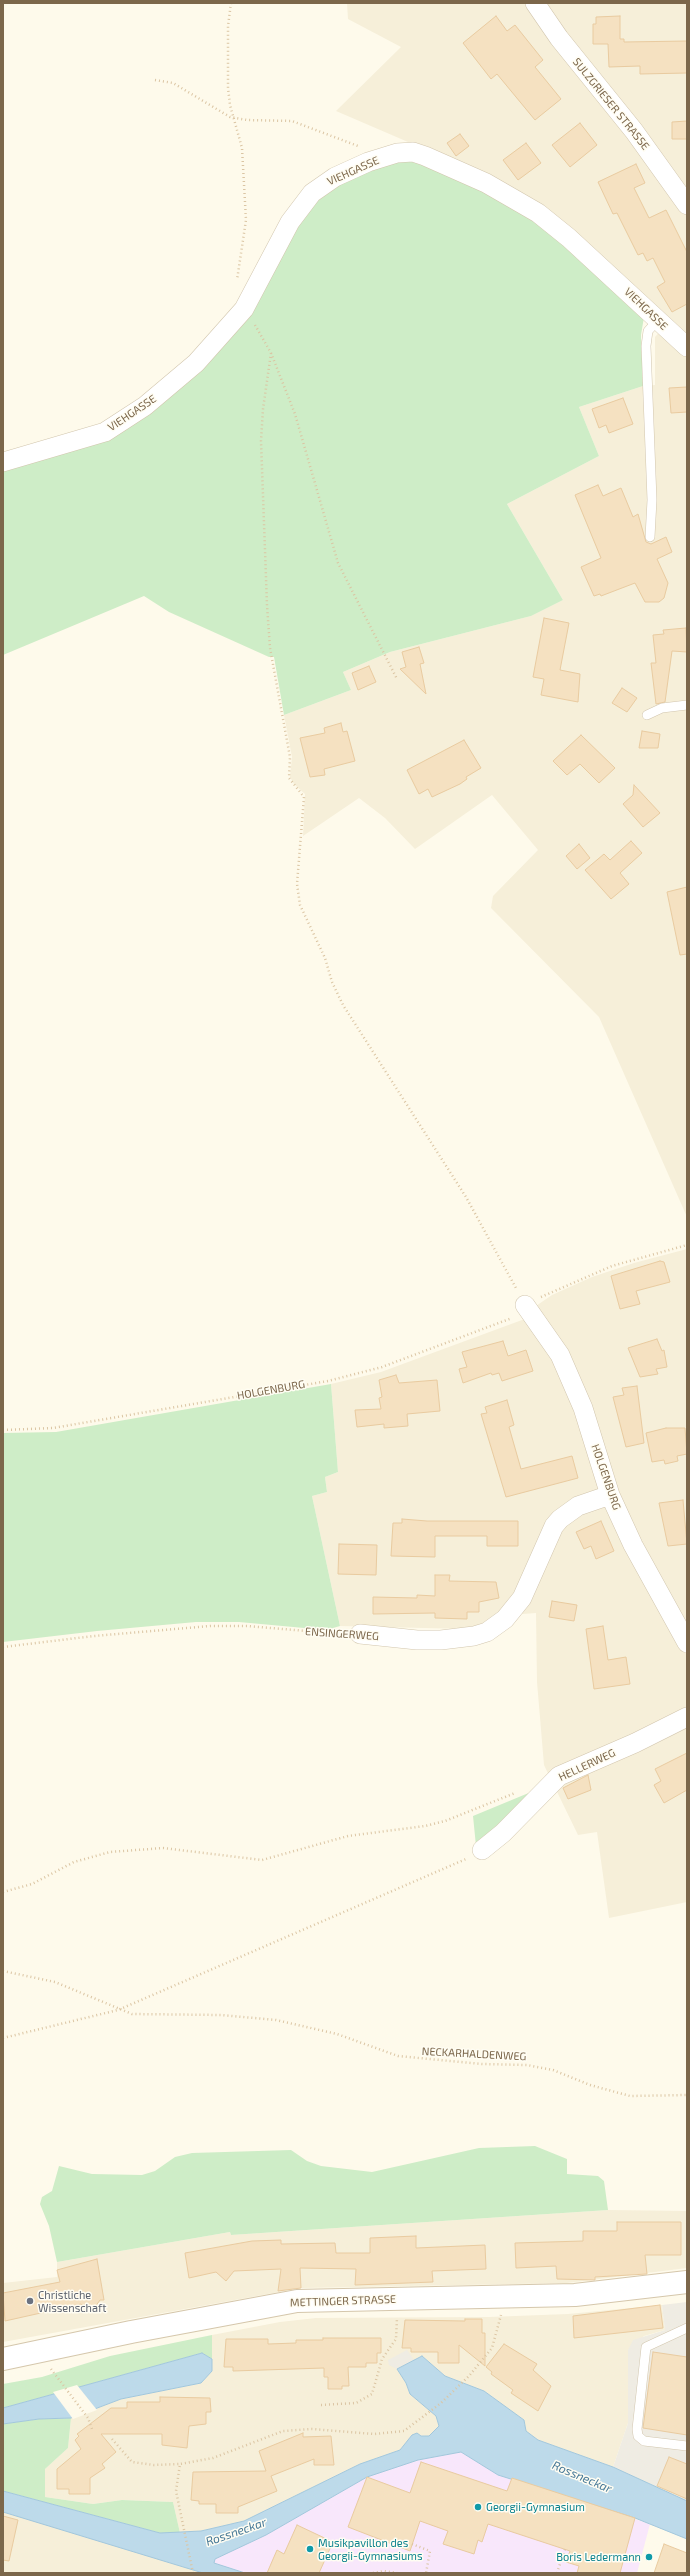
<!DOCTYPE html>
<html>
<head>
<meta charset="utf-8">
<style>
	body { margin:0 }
	#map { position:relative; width:690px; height:2576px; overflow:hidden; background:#fefaeb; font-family:"Exo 2",sans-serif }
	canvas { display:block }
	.frame { position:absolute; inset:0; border:4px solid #7c674b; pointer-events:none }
</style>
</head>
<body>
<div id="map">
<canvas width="690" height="2576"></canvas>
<div class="frame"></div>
</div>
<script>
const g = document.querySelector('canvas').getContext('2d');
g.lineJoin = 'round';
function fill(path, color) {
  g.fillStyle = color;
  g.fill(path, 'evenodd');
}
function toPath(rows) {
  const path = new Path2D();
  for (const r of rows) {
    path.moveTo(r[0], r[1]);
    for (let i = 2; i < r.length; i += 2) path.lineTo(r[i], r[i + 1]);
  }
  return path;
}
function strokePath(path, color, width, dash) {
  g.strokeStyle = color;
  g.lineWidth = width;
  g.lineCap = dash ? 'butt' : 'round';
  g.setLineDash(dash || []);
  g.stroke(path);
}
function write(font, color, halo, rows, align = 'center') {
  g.font = font + ' "Exo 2",sans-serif';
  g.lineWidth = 3;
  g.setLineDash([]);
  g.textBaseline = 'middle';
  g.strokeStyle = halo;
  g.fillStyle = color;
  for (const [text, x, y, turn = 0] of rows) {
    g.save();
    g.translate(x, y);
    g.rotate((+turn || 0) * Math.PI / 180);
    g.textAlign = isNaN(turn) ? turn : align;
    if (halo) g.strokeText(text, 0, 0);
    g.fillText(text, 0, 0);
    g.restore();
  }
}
fill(toPath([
	[347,3,687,3,687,1217,599,1017,491,908,493,896,538,850,492,795,415,849,385,818,359,798,303,836,305,794,294,784,290,777,292,757,284,715,351,690,343,672,390,652,531,616,563,600,507,504,599,456,579,407,643,386,655,385,655,337,669,321,422,148,336,111,401,47,348,19],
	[687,1249,687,1902,609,1918,597,1832,578,1835,544,1765,537,1682,536,1613,496,1616,481,1626,467,1629,340,1626,312,1496,327,1492,325,1477,338,1472,331,1384,381,1372,522,1320,537,1313,533,1308,552,1295,592,1277,634,1263],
	[608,2210,687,2211,687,2268,567,2283,301,2288,3,2342,3,2283,57,2277,57,2262,230,2232,231,2235],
	[662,2305,665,2330,644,2336,628,2350,628,2423,613,2467,538,2440,526,2431,524,2420,484,2391,445,2376,422,2356,397,2369,406,2383,410,2394,436,2416,439,2426,429,2436,412,2435,400,2450,360,2464,244,2521,201,2531,180,2533,173,2502,122,2500,93,2504,45,2497,45,2469,68,2448,71,2418,121,2399,201,2383,212,2371,212,2335,280,2322,316,2318,489,2317,568,2314],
	[3,2512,26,2518,203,2573,3,2573]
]), '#f6efd9');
fill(toPath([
	[687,2302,687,2501,613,2467,628,2423,628,2350,633,2340,665,2330,662,2305],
	[407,2350,414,2360,397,2369,389,2365,388,2360]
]), '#efece3');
fill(toPath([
	[461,2452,498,2475,650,2524,637,2573,245,2573,214,2563,215,2559,266,2535,367,2477,418,2460]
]), '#f8e7fb');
fill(toPath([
	[413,159,530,214,644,317,641,335,643,386,579,407,599,456,507,504,563,600,531,616,390,652,343,672,351,690,284,715,274,657,269,657,169,612,144,596,3,655,3,467,154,405,274,262,318,195,374,165],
	[331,1384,338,1472,325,1477,327,1492,312,1496,340,1626,326,1630,239,1622,196,1622,97,1631,3,1642,3,1433,56,1432],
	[531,1792,476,1846,473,1816],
	[535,2146,567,2159,567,2174,598,2176,604,2181,608,2210,231,2235,230,2232,57,2262,49,2226,40,2204,42,2197,52,2191,59,2166,92,2174,142,2175,155,2171,175,2157,192,2153,291,2150,307,2161,321,2166,372,2172,479,2148],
	[212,2335,212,2359,202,2353,3,2408,3,2384,42,2377,110,2356],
	[71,2418,68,2448,45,2469,45,2497,93,2504,122,2500,173,2502,180,2533,160,2533,3,2491,3,2424,39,2419]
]), '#ceedc7');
const water = toPath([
	[202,2353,212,2359,212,2371,201,2383,121,2399,71,2418,39,2419,3,2424,3,2408,202,2353],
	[422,2356,445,2376,484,2391,524,2420,526,2431,538,2440,613,2467,687,2501,687,2539,635,2518,498,2475,461,2452,418,2460,367,2477,266,2535,215,2559,214,2563,245,2573,203,2573,3,2512,3,2491,160,2533,201,2531,244,2521,360,2464,400,2450,412,2435,417,2433,421,2436,429,2436,439,2426,436,2416,410,2394,406,2383,397,2369,422,2356]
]);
fill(water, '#bddaea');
strokePath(water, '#a2c7dc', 1);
fill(toPath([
	[77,2385,97,2410,73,2419,53,2392]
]), '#fefaeb');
const building = toPath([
	[496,16,507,31,515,25,543,60,535,67,561,99,535,120,497,74,491,79,463,43,496,16],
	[620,16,620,39,624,39,624,42,687,41,687,73,640,74,640,66,609,67,608,44,593,44,593,24,596,24,596,17,620,16],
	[687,121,687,139,672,139,672,122,687,121],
	[580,123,597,145,570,167,552,145,580,123],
	[460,134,469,146,456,156,447,143,460,134],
	[526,143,541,163,518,180,503,160,526,143],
	[636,164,645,183,634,188,649,218,666,210,687,252,687,304,672,312,657,287,665,282,653,258,647,261,643,253,638,255,617,213,613,214,598,182,636,164],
	[687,387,687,412,671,413,669,388,687,387],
	[623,398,633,424,609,433,606,425,599,428,592,409,623,398],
	[598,485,603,496,621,488,633,517,638,514,646,542,651,544,666,537,672,552,657,559,668,583,664,598,659,602,645,602,635,583,601,596,600,594,594,596,581,567,601,558,575,495,598,485],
	[544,618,569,623,560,670,580,674,578,702,541,695,544,679,533,677,544,618],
	[686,628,687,652,672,651,665,702,656,704,651,663,656,663,653,635,664,634,663,630,686,628],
	[419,647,424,663,420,664,426,694,400,669,406,667,402,652,419,647],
	[369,666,376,682,358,690,352,673,369,666],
	[622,688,637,698,627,712,612,703,622,688],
	[341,723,343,732,347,731,355,761,324,769,325,775,310,777,300,738,325,733,324,728,341,723],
	[642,731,660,734,658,748,639,748,642,731],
	[581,735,615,768,599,783,580,764,567,775,553,761,581,735],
	[464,740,481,768,466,777,467,779,460,784,432,797,428,789,419,794,407,770,464,740],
	[634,785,660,813,643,827,623,804,633,795,634,785],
	[631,841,642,853,620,873,629,884,611,899,585,870,604,854,610,860,631,841],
	[579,844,590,858,577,869,566,856,579,844],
	[687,887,687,954,680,955,667,892,687,887],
	[660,1261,664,1262,670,1282,636,1291,640,1304,620,1309,611,1276,660,1261],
	[657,1339,662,1351,664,1350,667,1367,656,1369,658,1374,640,1377,628,1348,657,1339],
	[503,1341,508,1356,526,1350,533,1371,502,1381,499,1373,492,1375,491,1373,463,1383,459,1369,467,1367,462,1352,503,1341],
	[396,1375,399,1383,437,1380,440,1411,407,1414,408,1426,384,1428,384,1424,357,1427,355,1410,381,1409,379,1398,382,1397,379,1380,396,1375],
	[637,1386,644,1443,626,1447,613,1397,624,1395,622,1388,637,1386],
	[507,1400,514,1425,509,1427,521,1469,572,1456,578,1478,506,1497,481,1414,487,1413,485,1407,507,1400],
	[666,1428,685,1428,687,1454,677,1456,678,1461,665,1464,664,1460,652,1462,646,1433,666,1428],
	[683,1500,687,1544,668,1546,659,1503,683,1500],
	[402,1519,427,1521,518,1521,518,1546,487,1546,487,1536,435,1536,435,1557,391,1556,393,1523,402,1523,402,1519],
	[601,1521,614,1551,596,1559,591,1546,584,1549,576,1532,601,1521],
	[339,1544,377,1545,376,1575,338,1574,339,1544],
	[435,1575,450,1575,449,1581,496,1582,499,1598,479,1602,479,1612,467,1612,467,1619,435,1618,435,1613,373,1614,373,1597,417,1598,417,1595,435,1596,435,1575],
	[552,1601,577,1605,574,1621,549,1617,552,1601],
	[603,1626,608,1660,626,1657,630,1684,594,1689,586,1629,603,1626],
	[687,1753,687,1790,664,1803,654,1785,661,1781,655,1769,687,1753],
	[588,1775,591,1790,568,1799,563,1788,588,1775],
	[617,2222,681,2222,681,2255,645,2255,647,2274,595,2277,595,2280,557,2279,556,2266,516,2268,515,2243,583,2241,583,2231,617,2231,617,2222],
	[416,2236,416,2248,485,2245,486,2269,432,2271,433,2282,355,2285,356,2269,300,2268,301,2288,278,2291,281,2269,234,2271,226,2281,216,2272,189,2278,185,2253,252,2241,281,2240,281,2244,335,2243,336,2253,370,2253,370,2238,416,2236],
	[97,2259,104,2300,100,2300,95,2307,87,2309,81,2304,5,2321,3,2293,60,2282,57,2270,97,2259],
	[660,2305,663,2328,574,2338,573,2316,660,2305],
	[465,2319,482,2319,482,2333,485,2333,485,2366,459,2345,459,2363,438,2363,438,2352,411,2352,411,2348,402,2348,405,2320,465,2321,465,2319],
	[323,2338,381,2338,381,2353,377,2353,377,2363,366,2363,366,2367,348,2367,349,2386,342,2386,342,2389,328,2389,328,2377,324,2377,324,2368,233,2371,233,2367,224,2367,226,2339,268,2339,268,2344,296,2343,296,2340,323,2340,323,2338],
	[504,2344,537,2364,533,2370,551,2386,538,2411,511,2393,513,2390,491,2374,492,2372,486,2367,504,2344],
	[653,2352,687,2357,687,2435,643,2428,653,2352],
	[160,2397,210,2398,211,2412,206,2412,206,2424,189,2426,187,2448,162,2445,162,2434,101,2434,116,2452,102,2464,105,2468,90,2478,90,2494,69,2494,69,2489,57,2489,57,2469,81,2449,75,2440,79,2436,77,2434,111,2408,127,2408,127,2402,160,2402,160,2397],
	[303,2433,303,2437,331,2436,334,2465,314,2465,314,2459,271,2476,277,2491,238,2507,238,2513,216,2513,216,2504,199,2504,199,2501,191,2500,193,2472,266,2471,259,2451,303,2433],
	[669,2457,687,2464,687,2499,657,2486,669,2457],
	[421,2462,507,2491,512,2478,635,2518,620,2573,577,2573,579,2566,566,2562,570,2551,488,2524,482,2542,478,2540,474,2554,443,2544,448,2531,420,2521,410,2551,348,2527,367,2477,410,2493,421,2462],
	[3,2516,18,2520,9,2561,3,2560,3,2516],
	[297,2525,333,2542,319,2573,267,2573,277,2550,284,2554,297,2525],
	[664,2544,687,2553,687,2573,654,2573,664,2544]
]);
fill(building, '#f5e1c1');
strokePath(building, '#e9cba0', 1);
const service = toPath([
	[650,537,652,500,646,346,648,331,658,320],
	[647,715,662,708,687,705],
	[687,2328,646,2347,637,2429,638,2436,644,2441,687,2446]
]);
const minor = toPath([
	[535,3,559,38,634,131,687,205],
	[3,462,105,432,145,406,196,363,244,309,290,222,312,193,335,177,368,162,397,153,413,152,425,156,486,183,538,213,569,238,687,347],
	[525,1305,560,1355,583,1408,610,1495,633,1545,687,1643],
	[360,1634,417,1640,441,1640,474,1636,487,1632,505,1619,522,1598,554,1526,560,1519,578,1506,610,1495],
	[482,1850,503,1833,559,1776,635,1743,687,1717]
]);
const secondary = toPath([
	[3,2359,131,2332,297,2301,575,2295,687,2282]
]);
strokePath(service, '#d2c6ae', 10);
strokePath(minor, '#d2c6ae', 20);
strokePath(secondary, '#d5c7ac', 24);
strokePath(toPath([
	[231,3,228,26,228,88,230,105,242,148,246,220,237,280],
	[155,80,173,83,230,117,247,120,292,121,358,146],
	[255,325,271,353,295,414,338,563,397,679],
	[271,353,263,409,261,441,267,605,270,648,290,757,289,778,304,797,297,884,300,905,325,958,332,982,343,1005,466,1197,517,1290],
	[541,1297,612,1266,687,1245],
	[3,1430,53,1428,328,1381,382,1367,512,1318],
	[3,1647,94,1636,210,1626,247,1626,343,1634],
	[3,1892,32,1884,74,1862,110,1852,163,1848,262,1860,348,1836,425,1826,445,1821,515,1793],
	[3,1971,55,1982,132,2014,221,2015,276,2020,337,2034,398,2056,482,2064,527,2065,553,2070,590,2085,630,2096,687,2095],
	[3,2038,118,2010,466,1859],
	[51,2369,88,2418,92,2429],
	[321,2405,356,2403,372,2394,382,2359,396,2339,397,2318],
	[112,2439,132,2462,154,2465,180,2464],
	[412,2544,430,2551,426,2573],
	[193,2573,176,2491,180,2464,213,2458,283,2431,312,2429,374,2434,404,2431,441,2403,469,2376,492,2348,501,2315],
	[373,2573,384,2571,397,2573],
	[557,2573,565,2549]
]), '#dbc5a3', 2.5, [1, 3]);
strokePath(service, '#fff', 9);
strokePath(minor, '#fff', 19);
strokePath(secondary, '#fff', 22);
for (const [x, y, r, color] of [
	[30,2301,4,"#6b7280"],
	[478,2507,4,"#0f9aa8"],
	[310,2549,4,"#0f9aa8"],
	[649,2557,4,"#0f9aa8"]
]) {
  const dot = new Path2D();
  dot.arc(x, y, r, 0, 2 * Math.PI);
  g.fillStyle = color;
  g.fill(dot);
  strokePath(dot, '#fffdf3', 1.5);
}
write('11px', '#7c674b', '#fffdf3', [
	["SULZGRIESER STRASSE",611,104,51],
	["VIEHGASSE",353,171,-24],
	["VIEHGASSE",646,309,44],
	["VIEHGASSE",132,413,-34],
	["HOLGENBURG",271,1390,-10],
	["HOLGENBURG",606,1477,71],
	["ENSINGERWEG",342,1634,4],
	["HELLERWEG",587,1765,-25],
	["NECKARHALDENWEG",474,2054,3],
	["METTINGER STRASSE",343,2301,-2]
]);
write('11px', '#5b616d', '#fffdf3', [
	["Christliche",38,2295],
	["Wissenschaft",38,2308]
], 'left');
write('11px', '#0d838f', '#fffdf3', [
	["Georgii-Gymnasium",486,2507],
	["Musikpavillon des",318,2543],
	["Georgii-Gymnasiums",318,2556],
	["Boris Ledermann",641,2557,"right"]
], 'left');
write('italic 12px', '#457897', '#fffdf3', [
	["Rossneckar",582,2477,23],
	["Rossneckar",236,2532,-19]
]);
</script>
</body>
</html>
